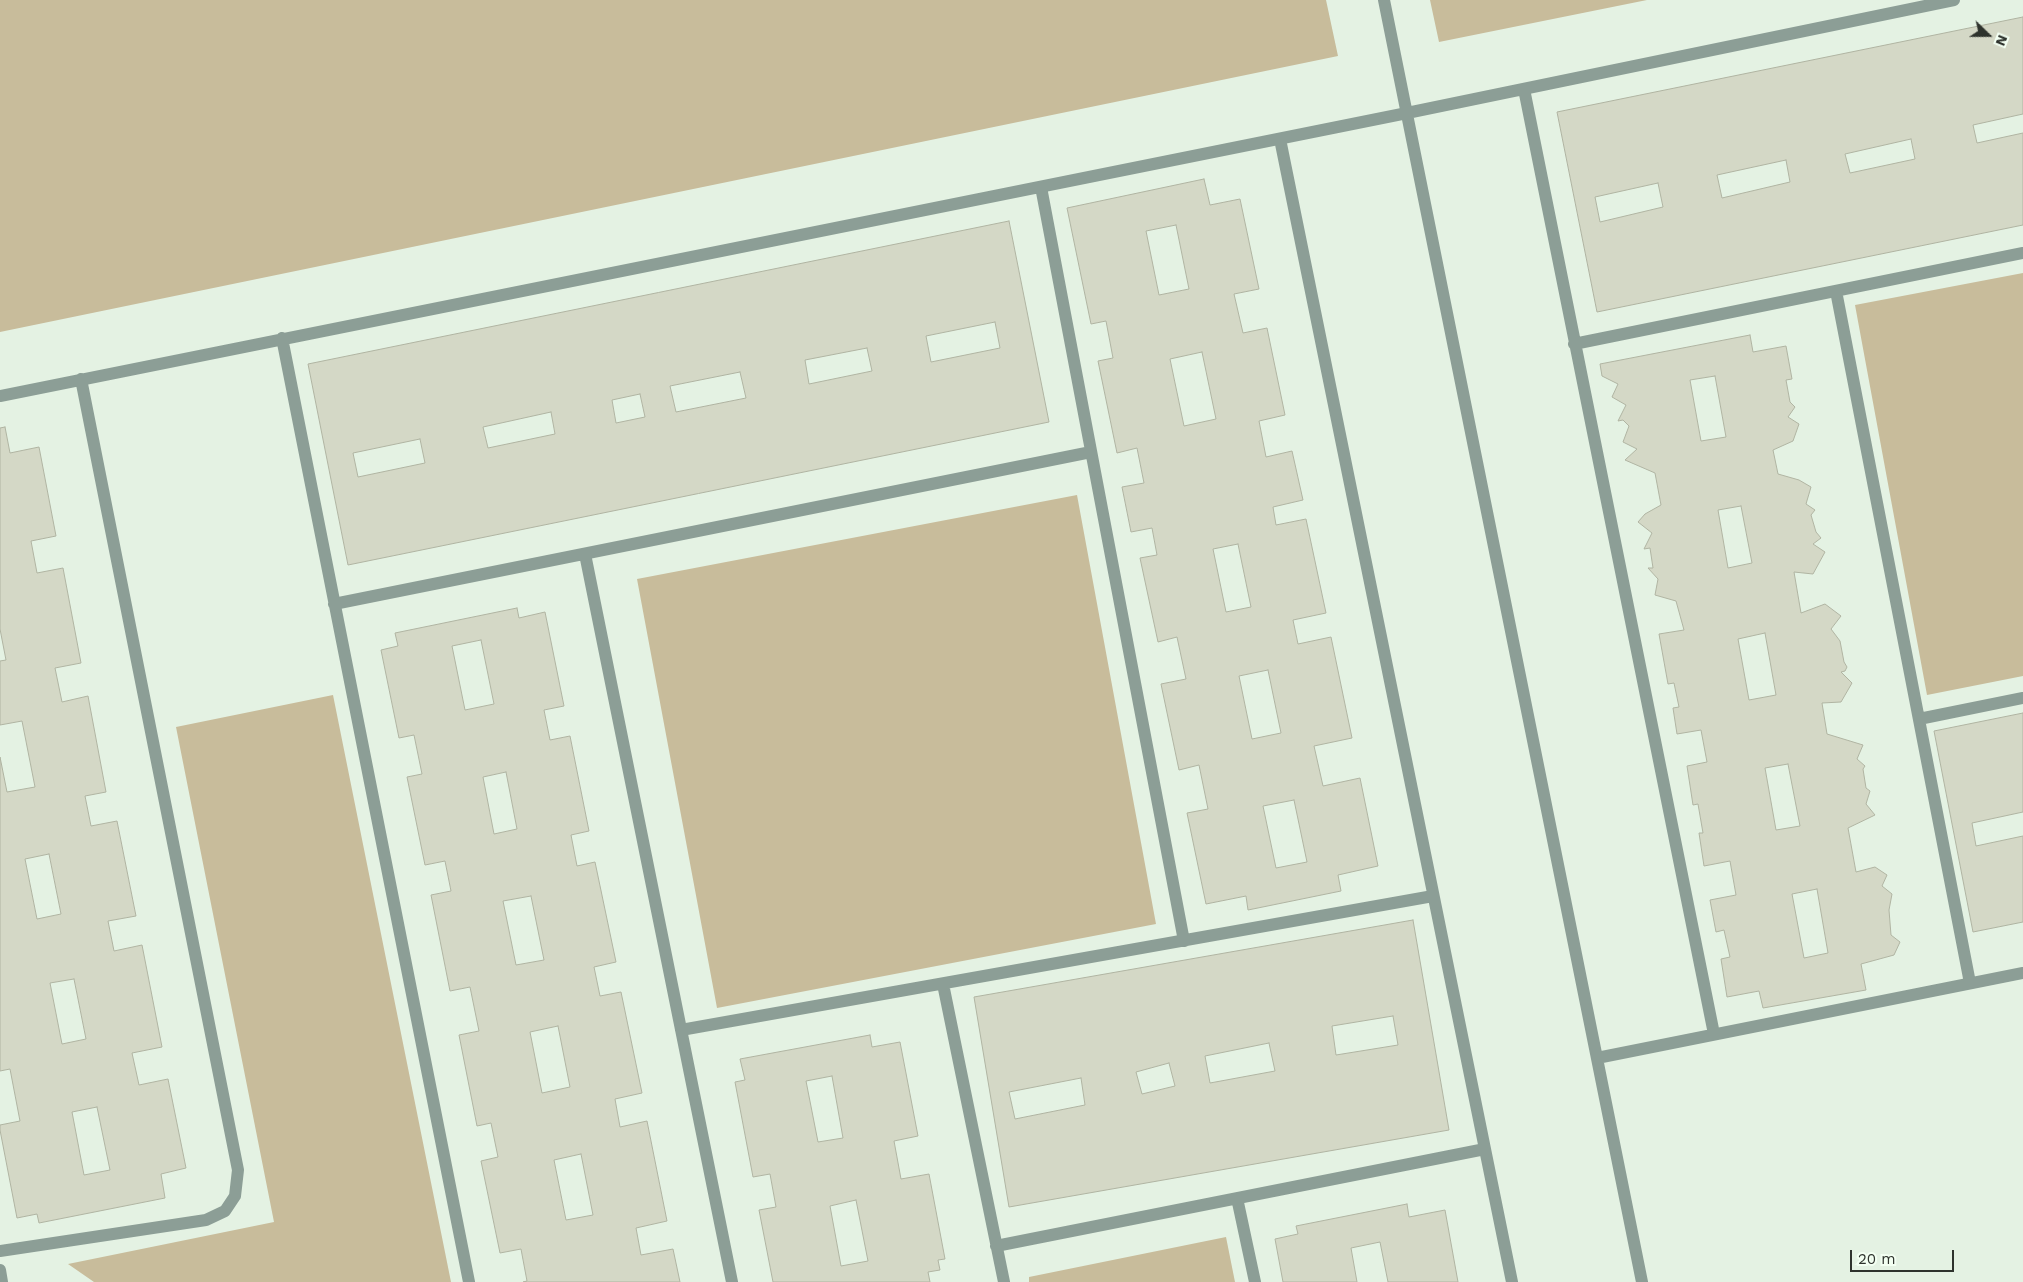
<!DOCTYPE html>
<html>
<head>
<meta charset="utf-8">
<style>
	body { margin:0 }
	#map { position:relative; width:2023px; height:1282px; overflow:hidden; background:#e4f2e3; font-family:"Work Sans",sans-serif }
	canvas { display:block }
	.north { position:absolute; left:1963px; top:10px; width:50px; height:50px; -webkit-text-stroke:4px #f3fff2; paint-order:stroke; rotate:112deg; font-size:14px; font-weight:700; line-height:20px; text-align:center; color:#2e332d }
	.north::after { content:''; display:block; margin:auto; width:18px; height:22px; background:#2e332d; clip-path:polygon(50% 0,100% 100%,50% 72%,0 100%) }
	.scale { position:absolute; left:1850px; top:1250px; width:104px; height:22px; box-sizing:border-box; border:2px solid #2e332d; border-top:0; padding-left:6px; font-size:15px; line-height:18px; white-space:nowrap; color:#2e332d; -webkit-text-stroke:4px #f3fff2; paint-order:stroke }
</style>
</head>
<body>
<div id="map">
<canvas width="2023" height="1282"></canvas>
<div class="north">N</div>
<div class="scale">20 m</div>
</div>
<script>
const g = document.querySelector('canvas').getContext('2d');
g.lineJoin = 'round';
function fill(path, color) {
  g.fillStyle = color;
  g.fill(path, 'evenodd');
}
function toPath(rows) {
  const path = new Path2D();
  for (const r of rows) {
    path.moveTo(r[0], r[1]);
    for (let i = 2; i < r.length; i += 2) path.lineTo(r[i], r[i + 1]);
  }
  return path;
}
function strokePath(path, color, width, dash) {
  g.strokeStyle = color;
  g.lineWidth = width;
  g.lineCap = dash ? 'butt' : 'round';
  g.setLineDash(dash || []);
  g.stroke(path);
}
fill(toPath([
	[0,0,1326,0,1338,56,0,332],
	[1430,0,1647,0,1439,42],
	[2023,273,2023,676,1927,695,1855,305],
	[1077,495,1156,924,717,1008,637,579],
	[333,695,451,1282,94,1282,68,1264,274,1222,176,727],
	[1226,1237,1235,1282,1029,1282,1029,1277]
]), '#c8bc9b');
const building = toPath([
	[2023,17,2023,114,1973,125,1977,143,2023,133,2023,225,1597,312,1557,112,2023,17],
	[1911,139,1915,159,1850,173,1845,154,1911,139],
	[1786,160,1790,182,1722,198,1717,175,1786,160],
	[1658,183,1663,207,1600,222,1595,197,1658,183],
	[1204,179,1210,205,1240,199,1259,289,1234,294,1243,333,1267,328,1285,415,1259,421,1266,457,1292,451,1303,500,1273,507,1276,525,1306,519,1326,613,1293,620,1298,644,1331,637,1352,738,1314,746,1323,786,1360,778,1378,866,1338,875,1341,891,1248,910,1246,896,1206,904,1187,813,1208,809,1199,765,1179,770,1161,684,1186,679,1177,637,1158,642,1140,558,1157,555,1152,528,1131,532,1122,487,1144,483,1137,448,1117,453,1098,361,1113,358,1106,321,1091,324,1067,208,1204,179],
	[1176,225,1189,289,1159,295,1146,231,1176,225],
	[1202,352,1216,419,1184,426,1170,359,1202,352],
	[1238,544,1251,607,1226,612,1213,549,1238,544],
	[1268,670,1281,733,1252,739,1239,676,1268,670],
	[1294,800,1307,862,1276,868,1263,806,1294,800],
	[1009,221,1049,422,348,565,308,364,1009,221],
	[995,322,1000,348,931,362,926,336,995,322],
	[867,348,872,371,809,384,805,360,867,348],
	[740,372,746,398,676,412,670,386,740,372],
	[640,394,645,417,616,423,612,400,640,394],
	[551,412,555,434,488,448,483,427,551,412],
	[420,439,425,463,358,477,353,453,420,439],
	[1750,335,1753,352,1786,346,1792,379,1786,380,1790,402,1795,407,1788,417,1799,424,1793,441,1773,450,1778,474,1799,480,1811,487,1806,504,1815,510,1811,515,1816,532,1821,538,1813,544,1825,552,1813,574,1794,572,1801,613,1825,604,1841,616,1831,629,1840,641,1844,662,1847,667,1845,671,1841,672,1852,683,1841,702,1822,703,1827,734,1863,745,1857,759,1865,766,1863,769,1866,788,1870,791,1866,804,1875,815,1848,828,1856,872,1875,867,1887,875,1882,886,1892,894,1889,910,1891,935,1900,942,1894,955,1861,964,1866,990,1763,1008,1759,991,1727,997,1721,959,1730,957,1724,930,1716,932,1710,900,1736,895,1730,861,1704,866,1699,833,1703,833,1698,804,1693,805,1687,766,1707,762,1701,730,1677,734,1673,708,1679,707,1674,683,1668,684,1659,634,1684,630,1676,601,1655,595,1658,579,1648,568,1653,568,1650,548,1644,549,1652,533,1638,522,1645,514,1661,505,1655,473,1625,460,1637,449,1623,442,1629,426,1623,420,1618,421,1626,405,1612,397,1618,384,1602,376,1600,364,1750,335],
	[1715,376,1726,437,1701,441,1690,380,1715,376],
	[1741,506,1752,563,1728,568,1718,510,1741,506],
	[1765,633,1776,695,1749,700,1738,639,1765,633],
	[1788,764,1800,826,1776,830,1765,768,1788,764],
	[1817,889,1828,953,1804,958,1792,894,1817,889],
	[5,427,10,453,39,447,56,536,31,541,37,573,63,568,81,663,55,668,62,702,88,696,106,792,85,796,91,826,117,821,136,916,108,921,114,951,142,945,162,1047,132,1053,139,1085,168,1079,186,1168,161,1174,165,1198,39,1223,37,1214,17,1218,0,1130,0,1125,20,1121,10,1069,0,1071,0,757,7,792,35,787,22,721,0,725,0,661,6,660,0,629,0,428,5,427],
	[49,854,61,914,37,919,25,859,49,854],
	[74,979,86,1039,62,1044,50,983,74,979],
	[97,1107,110,1170,84,1175,72,1112,97,1107],
	[517,608,519,618,545,612,564,706,544,710,550,740,570,736,589,831,571,835,577,866,595,862,616,962,594,967,600,996,621,992,642,1093,615,1099,620,1127,647,1121,667,1221,636,1228,641,1255,673,1249,680,1282,523,1282,527,1281,521,1249,500,1253,481,1161,498,1157,491,1123,477,1126,459,1035,479,1031,470,987,450,991,431,895,451,891,445,861,425,865,407,777,422,774,414,735,399,738,381,650,398,646,395,633,517,608],
	[481,640,494,704,465,710,452,646,481,640],
	[506,772,517,829,494,834,483,777,506,772],
	[531,896,544,960,516,965,503,901,531,896],
	[558,1026,570,1087,542,1093,530,1032,558,1026],
	[581,1154,593,1215,566,1220,554,1160,581,1154],
	[2023,713,2023,812,1972,823,1976,846,2023,836,2023,922,1973,932,1934,731,2023,713],
	[1413,920,1449,1130,1009,1207,974,997,1413,920],
	[1393,1016,1398,1045,1336,1055,1332,1026,1393,1016],
	[1269,1043,1275,1071,1210,1083,1205,1056,1269,1043],
	[1169,1063,1175,1086,1142,1094,1136,1072,1169,1063],
	[1081,1078,1085,1105,1015,1119,1009,1092,1081,1078],
	[870,1035,872,1047,900,1042,918,1136,894,1141,901,1179,929,1174,945,1259,938,1260,940,1270,928,1272,930,1282,773,1282,759,1210,776,1207,770,1174,753,1177,735,1082,745,1080,740,1059,870,1035],
	[832,1076,843,1138,818,1142,806,1081,832,1076],
	[856,1200,868,1261,841,1266,830,1206,856,1200],
	[1407,1204,1409,1217,1445,1210,1458,1282,1388,1282,1380,1242,1351,1248,1357,1282,1283,1282,1275,1239,1298,1234,1296,1226,1407,1204]
]);
fill(building, '#d4d8c6');
strokePath(building, '#b0b4a2', 1);
strokePath(toPath([
	[1384,0,1642,1282],
	[1524,89,1714,1034],
	[1280,139,1512,1282],
	[1041,187,1184,941],
	[1836,291,1970,983],
	[282,338,469,1282],
	[1574,344,2023,253],
	[0,396,1407,113,1954,0],
	[585,554,732,1282],
	[334,604,1091,452],
	[1919,719,2023,698],
	[943,984,1004,1282],
	[681,1030,1433,896],
	[1597,1058,2023,973],
	[1237,1198,1255,1282],
	[996,1246,1485,1149],
	[0,1251,206,1220,225,1211,235,1196,238,1170,81,379],
	[0,1270,2,1282]
]), '#8c9e96', 12);
</script>
</body>
</html>
